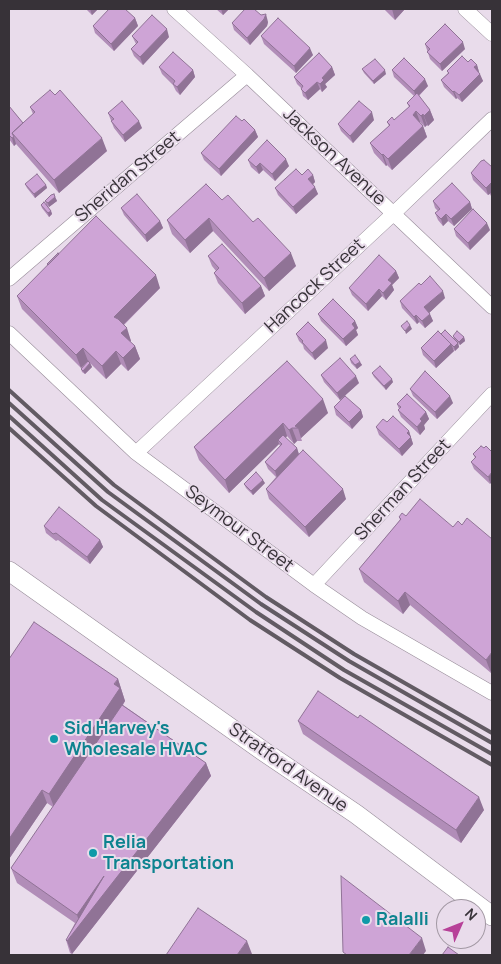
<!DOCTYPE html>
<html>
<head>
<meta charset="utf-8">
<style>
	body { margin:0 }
	#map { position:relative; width:501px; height:964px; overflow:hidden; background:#e9dceb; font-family:Manrope,sans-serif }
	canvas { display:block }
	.frame { position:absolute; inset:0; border:10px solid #373238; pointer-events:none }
	.north { position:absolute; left:436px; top:899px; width:50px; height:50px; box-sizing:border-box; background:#e9dceb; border:1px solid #a298a3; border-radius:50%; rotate:46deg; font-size:14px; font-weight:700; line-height:20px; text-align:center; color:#373238 }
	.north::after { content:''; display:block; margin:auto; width:18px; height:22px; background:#b74198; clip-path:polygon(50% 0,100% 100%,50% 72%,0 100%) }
</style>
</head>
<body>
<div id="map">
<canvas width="501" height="964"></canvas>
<div class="frame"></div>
<div class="north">N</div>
</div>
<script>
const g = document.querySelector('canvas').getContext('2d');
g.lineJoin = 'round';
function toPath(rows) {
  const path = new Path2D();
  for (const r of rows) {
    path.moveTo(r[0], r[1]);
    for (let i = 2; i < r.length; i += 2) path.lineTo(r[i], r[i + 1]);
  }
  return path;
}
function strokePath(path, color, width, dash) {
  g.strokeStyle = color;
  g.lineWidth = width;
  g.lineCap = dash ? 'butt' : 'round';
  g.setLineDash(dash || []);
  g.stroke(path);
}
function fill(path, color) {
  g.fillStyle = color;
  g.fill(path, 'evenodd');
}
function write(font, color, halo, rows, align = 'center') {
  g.font = font + ' Manrope,sans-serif';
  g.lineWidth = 4;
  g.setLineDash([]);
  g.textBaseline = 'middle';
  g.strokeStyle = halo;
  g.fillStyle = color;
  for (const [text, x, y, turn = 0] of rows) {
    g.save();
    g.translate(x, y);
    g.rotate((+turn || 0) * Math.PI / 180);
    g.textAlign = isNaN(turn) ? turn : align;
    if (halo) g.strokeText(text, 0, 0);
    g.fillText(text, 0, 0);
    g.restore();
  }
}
const minor = toPath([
	[174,9,247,75,492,307],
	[465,9,492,34],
	[9,279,247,75],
	[9,333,136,453,314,585,362,618,492,693],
	[136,453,393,214,492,119],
	[314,585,492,394]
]);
const secondary = toPath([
	[9,571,263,751,356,814,492,916]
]);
strokePath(minor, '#978c99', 15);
strokePath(secondary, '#978c99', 20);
strokePath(minor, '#fff', 14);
strokePath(secondary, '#fff', 19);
strokePath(toPath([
	[9,390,114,485,266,597,354,654,492,733],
	[9,403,108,492,261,604,349,661,492,743],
	[9,416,102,500,256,612,344,670,492,754],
	[9,428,96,506,250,620,340,678,492,765]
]), '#625b63', 4);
fill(toPath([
	[86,9,98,9,92,15],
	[216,9,229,9,223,15],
	[384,9,405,9,395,20],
	[135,18,138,26,114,51,95,33,93,26],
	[268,22,267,26,250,45,234,30,232,23],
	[132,36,169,37,143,65,134,56,131,49,136,44],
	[261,36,313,55,296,73,264,44],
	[425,44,465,49,442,71,430,59],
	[468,62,477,65,479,72,478,72,483,81,462,102,457,98,456,99,444,87,441,80,448,73,447,71],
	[159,67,193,70,195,77,180,95,176,91,173,85,162,74],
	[332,67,335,75,325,84,327,87,322,92,320,89,308,100,303,96,301,88,297,84,294,77],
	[362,69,386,74,374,84,364,73],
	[392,70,428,86,419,96,430,110,434,120,428,126,427,125,425,127,420,122,419,122,423,126,427,137,392,170,387,165,386,166,374,153,370,143,389,126,387,122,394,120,409,107,407,103,414,96,394,77],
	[9,106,23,123,33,114,30,107,107,151,59,193,16,144,14,146,9,139],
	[108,113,142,128,125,142,114,128],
	[374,120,353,143,341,131,338,124],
	[242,121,255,130,258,137,221,176,204,160,201,153],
	[248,160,289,166,275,181,263,170,259,174,251,167],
	[492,167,492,198,490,194,488,195,473,180,471,173],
	[302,175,313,175,315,182,313,184,318,194,296,214,278,195,275,188],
	[25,184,46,185,47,188,35,198,27,188],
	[54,194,57,201,49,207,47,205,51,211,52,214,49,217,42,208,41,205,46,204,45,201],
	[222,200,253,222,296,266,269,291,213,231,190,253,172,234,167,220],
	[433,201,470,202,472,209,454,226,448,221,443,226,438,220,435,213,438,211,435,208],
	[121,208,160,221,163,228,147,242,124,215],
	[454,229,490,230,470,250,456,236],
	[208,256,261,286,265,296,245,314,218,283,214,273,216,271,212,266],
	[47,264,160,288,124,325,131,341,130,342,135,346,140,359,128,371,121,364,106,379,90,363,92,367,85,374,82,372,81,369,87,362,81,368,22,309,17,296,47,266],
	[396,271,399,278,392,285,394,290,386,300,382,296,368,311,352,295,349,288],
	[421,285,445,298,429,313,433,321,425,328,419,322,417,324,402,308,400,301],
	[318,314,355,321,358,328,356,330,358,335,346,346,321,321],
	[296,334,328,348,315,360,304,349,303,345,299,341],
	[441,334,454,339,453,336,464,337,465,341,460,345,458,343,459,347,455,351,452,348,454,351,436,368,423,355,421,348],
	[350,359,360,362,362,365,357,369,351,363],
	[287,361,328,413,301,438,302,441,297,441,294,444,287,436,286,438,297,448,299,454,346,499,309,537,269,499,266,489,276,477,268,469,265,462,280,446,279,444,229,493,199,460,194,447],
	[372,373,393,382,386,390,374,377],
	[321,375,359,383,340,400,324,382],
	[410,389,453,403,437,419,413,396],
	[397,404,426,412,429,419,424,425,425,429,420,435,401,417,398,410,399,409],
	[334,407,361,410,363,417,352,429,336,415],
	[387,422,409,431,413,444,402,456,379,435,376,427],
	[481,446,490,484,474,469,471,462,475,458,473,454],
	[265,483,253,495,246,488,244,484],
	[406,516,453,527,491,673,410,605,403,614,364,582,359,569,400,520,399,517],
	[44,526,100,540,103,547,90,564,58,540,56,541,46,533],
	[9,659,118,679,125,701,123,705,206,763,211,776,72,954,70,953,66,940,75,923,17,883,11,868,53,807,47,803,9,859],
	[298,721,484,810,461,843,303,734]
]), '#b18db8');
fill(toPath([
	[90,9,98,9,92,15],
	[221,9,229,9,223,15],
	[392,9,405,9,395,20],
	[266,14,268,22,267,26,250,45,247,38],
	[135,18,138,26,114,51,111,44],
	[167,29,169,37,143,65,140,57],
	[463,42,465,49,442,71,440,64],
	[310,48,313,55,296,73,294,66],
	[477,65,479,72,476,75,474,67],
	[332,67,335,75,325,84,327,87,322,92,320,84,322,78],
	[193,70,195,77,180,95,177,87],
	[385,70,386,74,374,84,373,81],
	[480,74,483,81,462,102,459,95],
	[425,79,428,86,416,98,414,91],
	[317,82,320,89,308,100,305,93],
	[454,91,457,98,456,99,453,92],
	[430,110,434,120,428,126,424,116],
	[416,111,420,122,416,125,413,115],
	[372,112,374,120,353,143,350,136],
	[423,114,427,125,425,127,421,116],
	[139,121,142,128,125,142,123,135],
	[423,126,427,137,392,170,388,159],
	[255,130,258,137,221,176,219,169],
	[14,137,16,144,14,146,12,138],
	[102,138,107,151,59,193,54,180],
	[383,154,387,165,386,166,382,155],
	[286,159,289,166,275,181,272,174],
	[260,163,263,170,259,174,256,167],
	[313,175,315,182,311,186,308,179],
	[492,182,492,192,488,195,486,188],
	[46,185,47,188,35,198,34,194],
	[315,187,318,194,296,214,293,207],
	[55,197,57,201,49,207,48,203],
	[470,202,472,209,454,226,451,219],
	[51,211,52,214,49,217,48,213],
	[446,214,448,221,443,226,441,219],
	[209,218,213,231,190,253,185,240],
	[160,221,163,228,147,242,145,235],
	[487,223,490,230,470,250,468,243],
	[291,253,296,266,269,291,264,278],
	[396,271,399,278,392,285,394,290,386,300,383,293,388,280],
	[156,275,160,288,118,330,114,317],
	[261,286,265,296,245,314,242,303],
	[379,289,382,296,368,311,366,304],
	[443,291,445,298,427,315,424,307],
	[430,314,433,321,425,328,422,321],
	[416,315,419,322,417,324,414,317],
	[355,321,358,328,356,330,358,335,346,346,343,339,352,324],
	[410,325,412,329,406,334,405,331],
	[127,328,131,341,126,346,121,333],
	[464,337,465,341,460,345,459,342],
	[326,340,328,348,315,360,312,353],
	[458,343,459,347,455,351,454,347],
	[451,344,454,351,436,368,434,361],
	[135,346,140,359,128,371,123,358],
	[83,348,88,361,81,368,76,355],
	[116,351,121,364,106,379,102,366],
	[360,362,362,365,357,369,355,365],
	[90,363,92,367,85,374,83,371],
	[356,376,359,383,340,400,337,393],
	[392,379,393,382,386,390,384,386],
	[450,396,453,403,437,419,435,412],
	[323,399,328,413,301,438,298,428,295,426],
	[361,410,363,417,352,429,349,422],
	[426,412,429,419,424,425,425,429,420,435,417,427,420,419],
	[283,423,287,436,281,443,278,440,279,444,229,493,225,480],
	[292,428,297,441,294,444,289,430],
	[409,431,413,444,402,456,399,449,407,433],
	[297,448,299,455,277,478,275,471],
	[492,472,492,482,490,484,488,477],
	[263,480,265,483,253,495,251,491],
	[343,489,346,499,309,537,305,527],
	[100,540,103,547,90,564,87,557],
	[405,592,410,605,403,614,398,601],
	[492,652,492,671,491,673,486,660],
	[118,679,125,701,54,807,49,794],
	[206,763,211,776,72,954,67,941,80,924,77,915,104,876],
	[42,790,47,803,9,859,9,839],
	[479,797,484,810,461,843,456,830],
	[422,938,426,951,423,955,409,955],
	[247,941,252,954,251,955,237,955]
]), '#907396');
const building = toPath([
	[109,9,125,9,135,18,111,44,93,26,109,9],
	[245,9,254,9,261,15,266,14,264,19,247,38,232,23,245,9],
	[152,15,167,29,140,57,131,49,138,42,132,36,152,15],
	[278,18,310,48,294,66,261,36,278,18],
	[445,24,463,42,440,64,427,52,430,49,425,44,445,24],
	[173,52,193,70,177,87,173,84,175,81,159,67,173,52],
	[319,53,332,67,322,78,324,80,320,84,317,82,305,93,301,89,303,86,294,77,319,53],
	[462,56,468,62,471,59,477,65,474,67,480,74,459,95,454,91,453,92,441,80,449,73,447,71,462,56],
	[404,58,425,79,414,91,392,70,404,58],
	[375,59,385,70,373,81,362,69,375,59],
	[50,90,55,95,60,90,102,138,54,180,12,133,35,112,30,107,50,90],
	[417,93,430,110,424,116,423,114,421,116,416,111,413,115,423,126,388,159,383,154,382,155,370,143,390,125,387,122,392,117,394,120,410,106,407,103,417,93],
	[122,101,139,121,123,135,111,121,114,119,108,113,122,101],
	[359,101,372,112,350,136,338,124,359,101],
	[9,106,23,123,12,133,14,137,12,138,9,135,9,106],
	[236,116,242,121,244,119,255,130,219,169,201,153,236,116],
	[267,140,286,159,272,174,260,163,256,167,248,160,267,140],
	[484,160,492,167,492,182,486,188,471,173,481,161,484,160],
	[296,169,302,175,308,169,313,175,308,179,315,187,293,207,275,188,296,169],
	[37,174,46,185,34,194,25,184,37,174],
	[452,183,470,202,451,219,446,214,441,219,435,213,440,209,433,201,452,183],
	[206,184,222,200,228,195,253,222,258,218,291,253,264,278,209,218,185,240,167,220,206,184],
	[54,194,55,197,48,203,45,201,51,195,54,194],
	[137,194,160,221,145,235,121,208,137,194],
	[44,202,51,211,48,213,41,205,44,202],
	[473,209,487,223,468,243,454,229,473,209],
	[96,216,156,275,114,317,118,319,127,328,121,333,135,346,123,358,116,351,102,366,83,348,76,355,17,296,96,216],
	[222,244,261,286,242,303,214,273,219,268,208,256,222,244],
	[58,253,59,254,48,265,47,264,58,253],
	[379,255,396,271,388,280,392,283,383,293,379,289,366,304,349,288,379,255],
	[430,276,443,291,424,307,430,314,422,321,416,315,414,317,400,301,419,283,421,285,430,276],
	[333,299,355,321,352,324,355,328,343,339,318,314,333,299],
	[407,321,410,325,405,331,401,326,407,321],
	[308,322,326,340,312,353,302,342,303,341,296,334,308,322],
	[445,330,458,343,454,347,441,334,445,330],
	[438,331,451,344,434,361,421,348,438,331],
	[457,331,464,337,459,342,453,336,457,331],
	[355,355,360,362,355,365,350,359,355,355],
	[340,358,356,376,337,393,321,375,340,358],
	[88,361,90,363,83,371,81,369,88,361],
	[287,361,323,399,295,426,298,428,292,428,289,430,283,423,225,480,194,447,287,361],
	[380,366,392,379,384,386,372,373,380,366],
	[425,371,450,396,435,412,410,389,425,371],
	[407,394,426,412,420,419,422,421,417,427,398,410,401,407,397,404,407,394],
	[345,396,361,410,349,422,334,407,345,396],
	[393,416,409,431,407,433,411,437,399,449,376,427,383,419,387,422,393,416],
	[283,435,297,448,275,471,265,462,282,444,278,440,283,435],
	[481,446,484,448,486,446,492,452,492,472,488,477,471,462,476,457,473,454,481,446],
	[303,450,343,489,305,527,266,489,303,450],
	[256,472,263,480,251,491,244,484,256,472],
	[420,499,453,527,458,521,462,525,467,518,492,539,492,652,486,660,405,592,398,601,359,569,401,519,399,517,402,513,406,516,420,499],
	[59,507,100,540,87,557,56,533,53,534,44,526,59,507],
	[34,622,118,679,114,684,120,688,49,794,42,790,9,839,9,659,34,622],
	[318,691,358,718,360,715,479,797,456,830,298,721,318,691],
	[122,705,206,763,67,941,66,940,104,876,77,915,13,870,11,868,122,705],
	[341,876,422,938,409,955,347,955,343,952,341,876],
	[198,908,247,941,237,955,166,955,198,908],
	[448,947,459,955,442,955,448,947]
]);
fill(building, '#cea4d6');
strokePath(building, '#907396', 1);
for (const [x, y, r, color] of [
	[54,739,5,"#0f9aa8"],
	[93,853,5,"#0f9aa8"],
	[366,920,5,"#0f9aa8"]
]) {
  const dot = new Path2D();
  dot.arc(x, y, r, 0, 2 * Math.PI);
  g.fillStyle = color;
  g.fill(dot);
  strokePath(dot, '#e9dceb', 2);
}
write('18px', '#373238', '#e9dceb', [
	["Jackson Avenue",334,157,43],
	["Sheridan Street",128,177,-40],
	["Hancock Street",315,286,-43],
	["Sherman Street",403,490,-47],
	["Seymour Street",239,529,37],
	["Stratford Avenue",288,768,35]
]);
write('bold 18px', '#0d838f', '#e9dceb', [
	["Sid Harvey's",64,729],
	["Wholesale HVAC",64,750],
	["Relia",103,843],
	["Transportation",103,864],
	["Ralalli",376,920]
], 'left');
</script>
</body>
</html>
